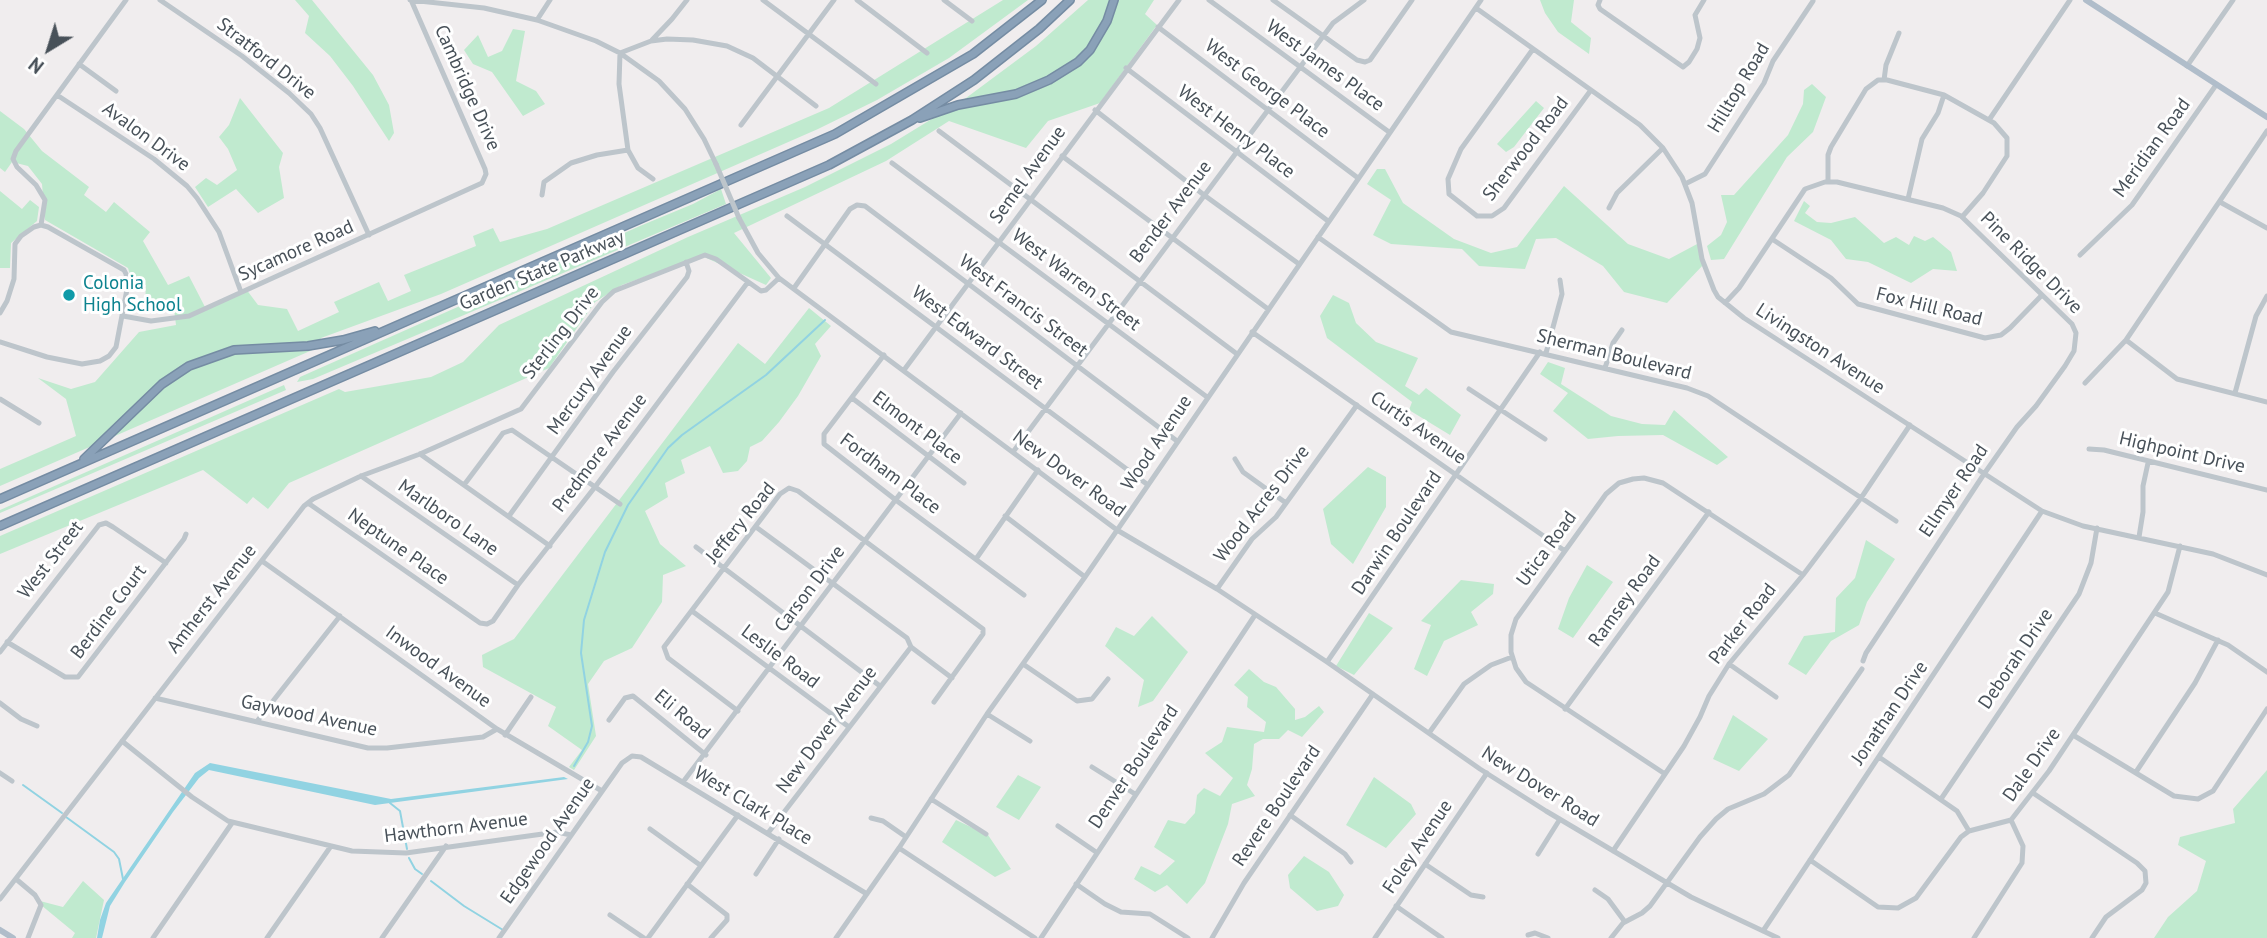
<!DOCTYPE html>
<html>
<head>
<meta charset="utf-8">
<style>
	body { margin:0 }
	#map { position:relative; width:2267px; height:938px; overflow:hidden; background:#f0edee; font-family:"PT Sans",sans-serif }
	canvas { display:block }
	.north { position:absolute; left:14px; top:14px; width:70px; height:70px; -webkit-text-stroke:5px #fff; paint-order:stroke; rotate:218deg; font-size:19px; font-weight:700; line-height:28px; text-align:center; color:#485159 }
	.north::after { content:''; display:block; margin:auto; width:24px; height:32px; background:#485159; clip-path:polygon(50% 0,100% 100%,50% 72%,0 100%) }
</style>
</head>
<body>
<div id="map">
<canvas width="2267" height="938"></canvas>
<div class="north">N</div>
</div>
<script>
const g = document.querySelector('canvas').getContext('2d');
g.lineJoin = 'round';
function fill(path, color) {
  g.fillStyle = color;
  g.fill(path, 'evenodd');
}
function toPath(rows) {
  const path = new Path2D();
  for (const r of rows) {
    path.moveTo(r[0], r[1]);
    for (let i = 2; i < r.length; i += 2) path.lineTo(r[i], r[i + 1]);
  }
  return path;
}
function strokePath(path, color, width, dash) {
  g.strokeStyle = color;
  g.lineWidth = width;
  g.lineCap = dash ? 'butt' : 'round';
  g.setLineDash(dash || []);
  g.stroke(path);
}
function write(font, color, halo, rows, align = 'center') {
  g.font = font + ' "PT Sans",sans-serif';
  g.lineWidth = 6;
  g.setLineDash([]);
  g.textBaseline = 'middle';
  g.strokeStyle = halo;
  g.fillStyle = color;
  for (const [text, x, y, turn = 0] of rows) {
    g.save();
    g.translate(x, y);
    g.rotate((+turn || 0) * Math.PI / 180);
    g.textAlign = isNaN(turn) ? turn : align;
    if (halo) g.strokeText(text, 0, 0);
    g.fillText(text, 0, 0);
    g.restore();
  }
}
fill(toPath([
	[295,0,312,0,373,75,389,105,394,133,389,141,353,86,330,56,305,33,309,16],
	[1003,0,1028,0,949,58,877,100,818,129,441,294,321,338,317,348,0,486,0,469,76,436,66,399,38,378,71,389,95,382,139,332,176,325,174,309,145,303,146,285,132,281,128,268,45,220,42,184,28,166,12,162,5,172,0,168,0,111,24,129,42,151,89,187,84,195,106,212,114,202,150,232,143,241,168,285,189,276,205,307,246,289,258,305,287,309,298,331,339,312,334,302,379,282,388,301,411,291,404,275,476,246,473,236,493,228,500,242,547,229,829,108],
	[1088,0,1154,0,1145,14,1157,25,1100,103,1048,121,1026,148,949,121,886,161,734,233,771,278,766,285,702,256,622,285,595,302,549,368,289,483,268,509,253,497,247,504,203,470,0,554,0,536,339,389,345,392,431,377,463,362,499,325,688,237,805,187,891,144,966,98,1036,46],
	[1540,0,1574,0,1571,22,1591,38,1589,54,1558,32,1545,13],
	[513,29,525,31,516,81,536,91,545,104,523,116,492,72,473,64,464,50,478,35,488,57,502,51],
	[1812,84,1826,97,1813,132,1787,157,1724,259,1711,260,1707,246,1721,235,1727,222,1721,195,1734,195,1788,135,1803,104,1804,90],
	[240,98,283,153,279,167,284,198,258,213,236,189,208,207,195,187,206,178,217,185,237,170,228,149,219,137,229,125],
	[1536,101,1544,108,1514,147,1506,152,1497,144],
	[1377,169,1385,169,1403,203,1454,239,1491,253,1517,247,1564,186,1628,244,1669,259,1699,243,1704,264,1667,303,1624,292,1603,266,1556,238,1536,239,1525,269,1479,266,1462,249,1391,244,1373,235,1391,200,1367,184],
	[721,189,726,204,313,379,297,382,300,377,640,226,693,204],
	[0,191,22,209,30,200,39,207,37,221,11,243,10,268,0,268],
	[1804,201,1810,206,1805,213,1817,222,1831,223,1855,217,1884,243,1896,237,1909,245,1914,236,1925,241,1933,237,1951,252,1957,271,1933,269,1911,283,1868,262,1846,259,1831,240,1794,221],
	[1333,295,1349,303,1356,323,1376,342,1418,358,1405,386,1419,395,1426,388,1461,415,1450,435,1409,410,1412,402,1327,338,1320,316],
	[809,308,831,326,815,344,821,356,798,396,779,422,762,441,750,447,747,461,738,471,723,473,710,446,681,460,685,473,665,483,668,497,645,511,660,544,686,566,663,575,662,602,632,648,604,661,588,684,596,736,574,770,569,767,582,750,548,726,556,707,483,667,482,655,514,639,738,343,765,364],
	[1548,362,1565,368,1561,384,1611,416,1642,424,1665,425,1674,410,1728,457,1717,465,1663,435,1618,436,1588,439,1553,411,1568,393,1540,374],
	[284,385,286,390,0,513,0,510],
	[1368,467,1386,477,1386,507,1353,564,1331,544,1323,509],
	[1866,540,1895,559,1867,602,1859,625,1831,641,1806,675,1788,664,1804,636,1835,632,1836,598,1855,578],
	[1587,565,1613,582,1573,638,1558,629,1569,598],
	[1461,580,1494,584,1493,594,1471,612,1478,625,1444,641,1427,676,1414,669,1431,625,1421,621],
	[1369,613,1393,628,1354,675,1336,666],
	[1152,616,1188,652,1153,701,1138,707,1144,680,1105,646,1116,627,1134,636],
	[1249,669,1264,682,1276,687,1295,709,1295,720,1305,717,1319,706,1324,712,1302,737,1288,730,1279,739,1263,739,1254,744,1252,769,1247,785,1255,796,1232,804,1228,824,1205,883,1187,904,1167,885,1155,892,1134,879,1141,866,1160,875,1175,861,1154,847,1168,820,1185,824,1195,813,1197,795,1204,788,1220,796,1233,778,1205,753,1222,742,1227,727,1264,732,1266,722,1247,707,1248,697,1234,685],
	[1733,715,1768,739,1739,771,1713,759],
	[2267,770,2267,938,2154,938,2168,917,2197,891,2206,861,2178,845,2180,837,2235,823,2233,809],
	[1018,775,1041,787,1019,820,996,807],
	[1374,777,1411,804,1416,814,1386,848,1346,825],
	[956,820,988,835,1011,869,995,877,942,842],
	[1304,856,1329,872,1344,895,1338,906,1317,911,1290,888,1288,875],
	[83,881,104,900,96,938,72,938,75,933,41,905,40,901,63,907]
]), '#c0eacf');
fill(toPath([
	[210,763,391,799,564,777,568,779,375,805,209,770,199,778,173,812,125,882,110,906,102,938,97,938,100,920,106,903,195,773]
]), '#91d3e2');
strokePath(toPath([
	[574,766,588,742,592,726,581,653,584,620,605,552,628,505,668,448,682,435,766,375,825,320],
	[23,785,62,813],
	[390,803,400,811,407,849],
	[66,817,114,852,119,859,123,879],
	[409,858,415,869,422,874],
	[431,881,464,906,503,930]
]), '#91d3e2', 2);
const highway = toPath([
	[920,118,958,105,1016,94,1049,80,1078,62,1090,50,1107,21,1114,0],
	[84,459,162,384,189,366,234,350,308,346,343,340,375,331],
	[0,499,835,134,973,54,1042,0],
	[0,526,829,165,912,120,974,80,1039,29,1070,0]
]);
strokePath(highway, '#758ca3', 10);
strokePath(toPath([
	[160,0,242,56,289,93,311,114,320,128,369,235],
	[410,0,484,8,537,20,596,41,620,53,659,81,685,109,704,139,716,164],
	[763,0,876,84],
	[857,0,927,53],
	[944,0,972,21],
	[1209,0,1389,132],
	[1273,0,1357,60,1365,62,1370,60,1412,0],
	[1600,0,1598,5,1600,9,1683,67,1689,62,1697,49,1700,38,1695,15,1704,0],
	[1476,8,1640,125,1663,148,1682,177,1692,203,1702,259,1714,290,1718,297,1744,318,2042,511,2083,526,2213,554,2267,575],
	[537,20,550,0],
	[1158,27,1358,178],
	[652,40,672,19,687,0],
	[1533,49,1461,149,1448,179,1449,194,1477,216,1492,216,1504,208,1591,90],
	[79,64,116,91],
	[2187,66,2233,0],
	[1126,68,1328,221],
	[1884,80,1886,65,1899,33],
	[57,95,154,159,187,186,197,198,219,232,241,292],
	[1095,110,1204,195,1299,264],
	[1989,120,2070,0],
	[741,125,834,0],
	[939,131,1237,354],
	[1062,156,1268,309],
	[892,163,1207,397],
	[653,179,638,168,628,150,619,84,620,53,651,41,667,39,693,40,727,46,753,58,816,106],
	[1828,182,1828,155,1831,147,1866,89,1878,80,1887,80,1944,95,1994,123,2007,138,2007,156,1983,193,1962,217],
	[1685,184,1705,174,1764,83,1773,61,1813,1],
	[542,195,544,182,571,163,597,155,628,150],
	[1908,199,1922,139,1938,113,1944,95],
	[2220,202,2267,228],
	[1609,208,1617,193,1663,148],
	[787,216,1148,485],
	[739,218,758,253,779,278,1117,530,1217,589,1327,662,1480,769,1546,811,1691,897,1778,938],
	[41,225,45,200,36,185,17,167,13,159,16,151,126,0],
	[1318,237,1451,332,1687,388,1708,396,1896,521],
	[1772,239,1831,278,1858,304,1985,338,2001,335,2010,328,2042,295],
	[2080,255,2132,205,2216,85],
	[794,288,850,209,857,205,865,206,1177,441],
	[1725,303,1739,288,1805,189,1825,182,1837,182,1943,208,1961,216,2072,324,2076,333,2074,351,2065,366,2036,406,2017,427,1984,474,1866,653,1863,661],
	[0,313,7,301,14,279,15,244,21,236,34,227,41,225,48,227,124,270,126,274,128,284,116,347,109,356,100,361,82,364,47,357,0,342],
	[123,316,151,321,189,316,482,183,486,174,485,169,411,0],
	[1252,332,1565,551],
	[2126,340,2177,379,2267,402],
	[1546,353,1562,294,1560,280],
	[884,355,824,434,824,444,897,501,1024,595],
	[1605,368,1613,343,1622,330],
	[904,370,1179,0],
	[2085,383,2126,340,2267,131],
	[1469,389,1545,439],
	[2235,393,2256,316,2267,296],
	[852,398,964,483],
	[0,399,39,423],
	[2089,449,2104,450,2267,490],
	[1013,452,1333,23,1364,0],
	[420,454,550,546],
	[1235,459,1243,472,1286,503],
	[361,476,518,585],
	[464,485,503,433,512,430,620,504],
	[308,503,480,623,487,624,493,621,518,585,595,487,748,282],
	[509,516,613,372,687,277,689,271,686,262],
	[1005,516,1085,577],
	[756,527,907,638,911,647,952,678],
	[2139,537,2143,512,2143,486,2148,463],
	[696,547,880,686],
	[976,559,1038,470],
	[262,561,497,729,602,791],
	[1217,589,1252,539,1276,517,1357,405],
	[692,611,849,727],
	[2155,613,2228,645,2267,672],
	[7,642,65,677,78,677,184,539,186,534],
	[0,652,99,525,106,523,113,527,166,563],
	[1327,662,1540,352],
	[1023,664,1077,701,1092,699,1108,679],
	[1729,664,1776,697],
	[155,698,368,748,387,748,483,737,497,729],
	[0,703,21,719,37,726],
	[1565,709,1709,512],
	[738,711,668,658,664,647,780,494,789,488,798,491,983,629,983,634,934,702],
	[987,714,1030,741],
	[258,720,340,616],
	[609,720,625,698,633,696,706,755],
	[1429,733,1464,684,1491,665,1512,657],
	[505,735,531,697],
	[2073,735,2174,796,2198,799,2213,791,2267,709],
	[122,741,192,797,228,821,352,851,406,853,557,832,571,835],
	[1879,757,1957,811,1969,831],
	[1092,767,1135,794],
	[2136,772,2195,683,2218,640],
	[0,773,12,781],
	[1665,774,1526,682,1516,668,1511,652,1511,635,1516,619,1606,494,1619,483,1633,479,1644,478,1663,483,1803,575],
	[683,782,961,413],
	[2033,793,2137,863,2145,871,2146,883,2142,890,2106,917,2092,938],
	[931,799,986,834],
	[1941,799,2079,594,2091,563,2097,528],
	[1290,815,1345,854,1351,862],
	[871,818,883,821,906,837],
	[1058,826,1096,852],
	[650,829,700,865],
	[768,833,911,647],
	[899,848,1035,938],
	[1613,851,1684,746,1700,717,1709,696,1729,664,1803,575,1861,498,1910,425],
	[1538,854,1560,819],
	[1810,860,1878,907,1898,908,1916,898,1961,837,1969,831,2011,820,2049,771,2168,592,2180,546],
	[1425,864,1471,895,1483,897],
	[756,874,779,839],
	[16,879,35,895,41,905,28,938],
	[687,884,727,915,727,920,711,938],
	[1076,884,1105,904,1121,912,1150,914,1188,938],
	[1595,890,1608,899,1625,922],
	[0,899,304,506,313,499,361,476,420,454,521,409,602,302,614,291,705,255,716,259,761,291,766,290,779,278],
	[1396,906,1442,938],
	[610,915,644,938],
	[1763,931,2042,511],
	[1528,935,1535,933,1548,938],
	[153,938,232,823],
	[267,938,331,846],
	[382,938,446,846],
	[499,938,622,763,632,756,641,757,867,894],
	[648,938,738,815],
	[836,938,899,848,987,714,1085,577,1481,0],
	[1041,938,1255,615],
	[1212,938,1244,883,1373,694],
	[1375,938,1487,773],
	[1611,938,1623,923,1642,913,1650,906,1700,837,1716,819,1728,809,1764,794,1789,775,1862,669],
	[1974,938,2022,863,2023,846,2011,820]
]), '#bdc5cb', 5);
strokePath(toPath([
	[2086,0,2267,117],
	[0,930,13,938]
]), '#b0bdca', 6);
strokePath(highway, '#8aa1b8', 7);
strokePath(toPath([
	[716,164,739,218]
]), '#bdc5cb', 5);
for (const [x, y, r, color] of [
	[69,295,7,"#0f9aa8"]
]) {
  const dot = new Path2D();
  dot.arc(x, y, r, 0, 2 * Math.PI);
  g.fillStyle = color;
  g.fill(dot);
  strokePath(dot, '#fff', 2.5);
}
write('19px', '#485159', '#fff', [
	["Stratford Drive",266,59,38],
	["West James Place",1325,66,36],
	["Cambridge Drive",467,88,66],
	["Hilltop Road",1739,88,-59],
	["West George Place",1267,89,37],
	["West Henry Place",1236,132,37],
	["Avalon Drive",146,137,36],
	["Meridian Road",2152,148,-54],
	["Sherwood Road",1526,149,-52],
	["Semel Avenue",1028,175,-54],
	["Bender Avenue",1171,212,-53],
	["Sycamore Road",296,251,-24],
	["Pine Ridge Drive",2031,263,45],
	["Garden State Parkway",542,271,-23],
	["West Warren Street",1076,280,37],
	["West Francis Street",1023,306,37],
	["Fox Hill Road",1929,307,14],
	["Sterling Drive",561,333,-52],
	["West Edward Street",977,338,37],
	["Livingston Avenue",1820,349,33],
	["Sherman Boulevard",1614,355,14],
	["Mercury Avenue",590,380,-54],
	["Elmont Place",917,428,37],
	["Curtis Avenue",1418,428,35],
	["Wood Avenue",1157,443,-56],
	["Predmore Avenue",600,453,-53],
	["Highpoint Drive",2182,453,13],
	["Fordham Place",890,474,37],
	["New Dover Road",1069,474,36],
	["Ellmyer Road",1954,491,-56],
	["Wood Acres Drive",1262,504,-52],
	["Marlboro Lane",448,518,35],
	["Jeffery Road",741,523,-51],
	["Darwin Boulevard",1397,533,-56],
	["Neptune Place",398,547,35],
	["Utica Road",1547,549,-54],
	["West Street",51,560,-52],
	["Carson Drive",810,589,-53],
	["Amherst Avenue",212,599,-52],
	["Ramsey Road",1625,601,-54],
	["Berdine Court",109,612,-53],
	["Parker Road",1743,624,-52],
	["Leslie Road",780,657,37],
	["Deborah Drive",2016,659,-56],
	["Inwood Avenue",438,667,36],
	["Jonathan Drive",1890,713,-56],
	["Eli Road",682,715,40],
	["Gaywood Avenue",309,716,12],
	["New Dover Avenue",827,730,-53],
	["Dale Drive",2032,765,-55],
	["Denver Boulevard",1134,767,-56],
	["New Dover Road",1540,787,32],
	["West Clark Place",753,806,31],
	["Revere Boulevard",1277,806,-56],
	["Hawthorn Avenue",456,828,-7],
	["Edgewood Avenue",548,841,-55],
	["Foley Avenue",1418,847,-56]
]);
write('19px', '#0d838f', '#fff', [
	["Colonia",83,284],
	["High School",83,306]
], 'left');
</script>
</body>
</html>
